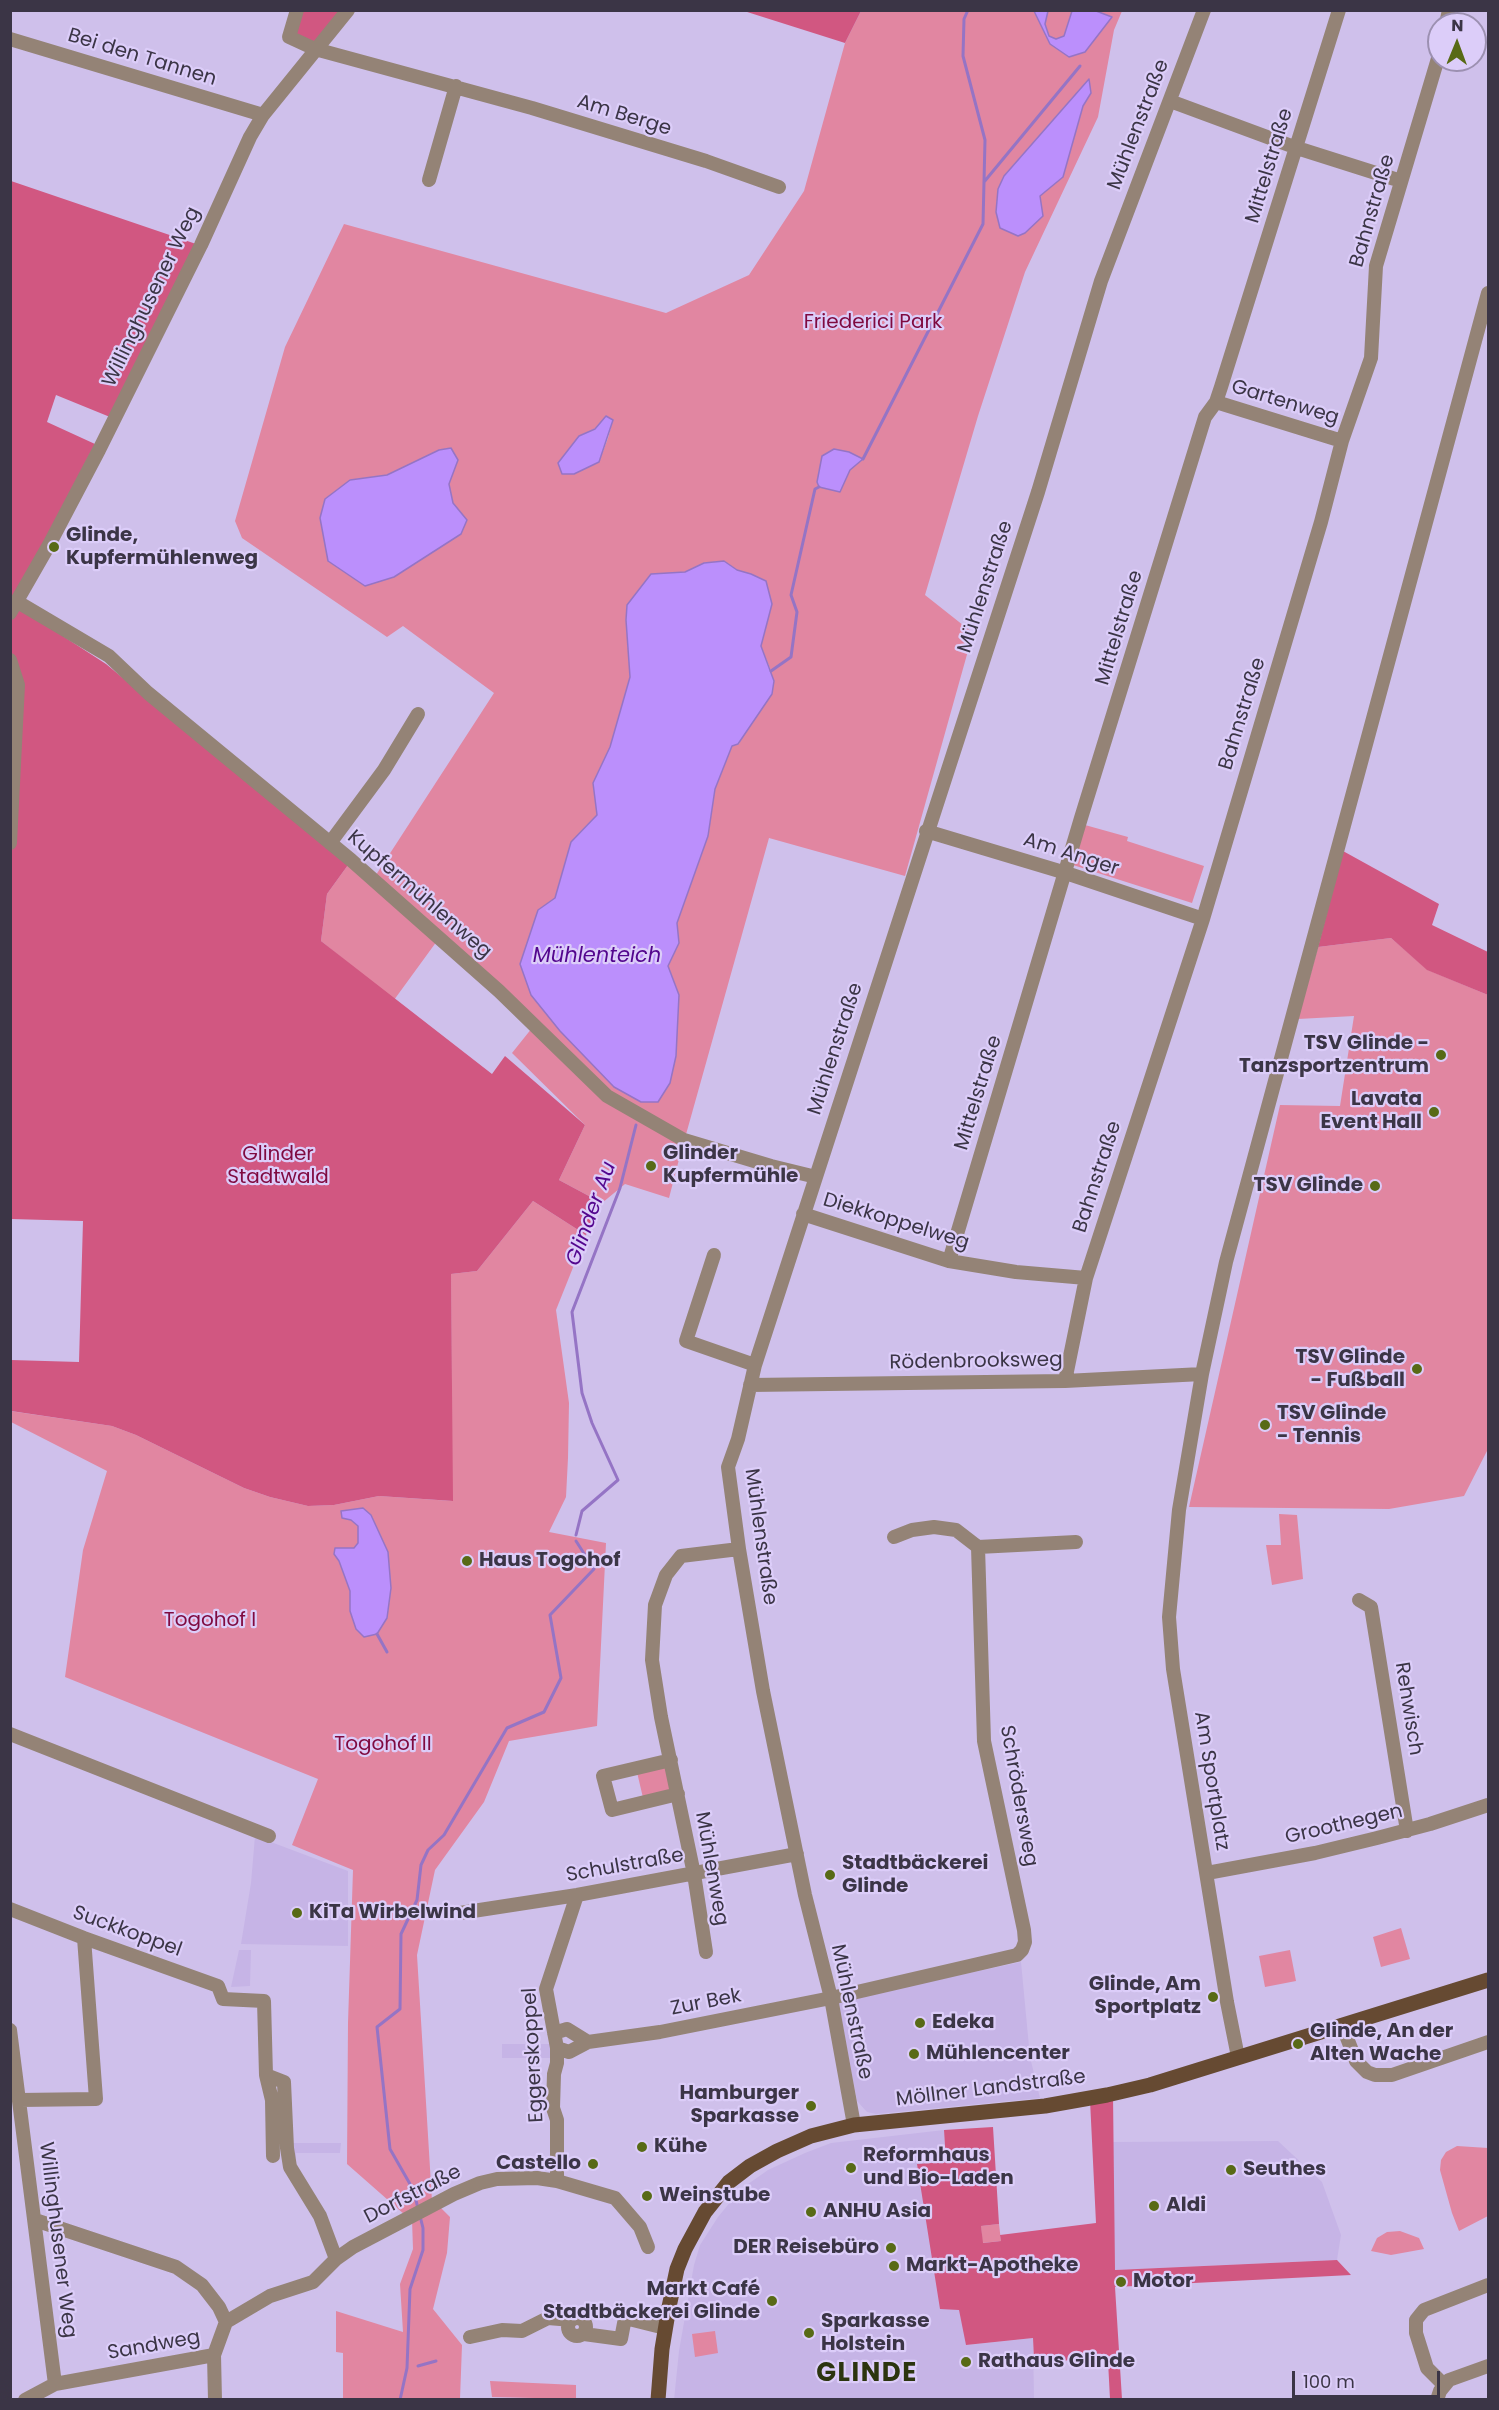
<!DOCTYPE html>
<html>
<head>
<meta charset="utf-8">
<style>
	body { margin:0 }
	#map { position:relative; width:1499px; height:2410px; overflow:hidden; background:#cfc0eb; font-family:Poppins,sans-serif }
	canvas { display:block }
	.frame { position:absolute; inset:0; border:12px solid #3b3546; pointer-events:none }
	.north { position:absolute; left:1427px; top:12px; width:60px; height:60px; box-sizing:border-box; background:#dccdf9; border:2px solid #9c90b1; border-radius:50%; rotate:1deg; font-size:16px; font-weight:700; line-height:24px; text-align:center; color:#3b3546 }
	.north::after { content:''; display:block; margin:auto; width:21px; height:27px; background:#586a16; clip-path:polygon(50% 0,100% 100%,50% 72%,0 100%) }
	.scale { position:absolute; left:1292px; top:2371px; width:148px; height:27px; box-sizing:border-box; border:3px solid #3b3546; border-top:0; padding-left:8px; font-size:18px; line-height:21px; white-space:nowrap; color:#3b3546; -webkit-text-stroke:4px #dccdf9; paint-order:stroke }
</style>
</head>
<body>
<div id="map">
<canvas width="1499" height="2410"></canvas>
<div class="frame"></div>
<div class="north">N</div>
<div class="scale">100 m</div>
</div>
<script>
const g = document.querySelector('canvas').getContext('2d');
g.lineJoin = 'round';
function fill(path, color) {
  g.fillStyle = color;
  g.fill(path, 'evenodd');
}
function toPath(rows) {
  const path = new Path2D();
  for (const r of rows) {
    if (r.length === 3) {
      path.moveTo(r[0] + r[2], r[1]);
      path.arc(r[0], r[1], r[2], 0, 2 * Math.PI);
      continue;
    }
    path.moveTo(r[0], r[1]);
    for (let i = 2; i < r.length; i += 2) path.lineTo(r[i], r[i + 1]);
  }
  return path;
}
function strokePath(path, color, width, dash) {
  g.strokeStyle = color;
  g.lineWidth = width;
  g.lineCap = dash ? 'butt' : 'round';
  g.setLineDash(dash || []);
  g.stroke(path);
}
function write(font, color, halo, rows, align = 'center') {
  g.font = font + ' Poppins,sans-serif';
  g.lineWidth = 4.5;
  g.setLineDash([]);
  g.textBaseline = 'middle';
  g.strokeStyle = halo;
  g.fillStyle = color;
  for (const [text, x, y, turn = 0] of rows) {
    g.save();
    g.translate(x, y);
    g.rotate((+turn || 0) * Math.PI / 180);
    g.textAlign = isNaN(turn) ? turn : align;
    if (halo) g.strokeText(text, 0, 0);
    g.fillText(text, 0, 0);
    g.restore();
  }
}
fill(toPath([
	[255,1836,348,1871,348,1946,241,1944,251,1883],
	[239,1950,251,1950,250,1986,231,1987],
	[1021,1962,1030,2057,1040,2098,876,2114,867,2112,857,2101,838,2001],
	[502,2044,550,2044,550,2058,502,2058],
	[944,2130,946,2163,917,2165,959,2309,967,2345,1033,2338,1034,2399,674,2400,679,2351,694,2265,700,2245,718,2217,741,2189,768,2170,805,2153,831,2143],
	[1278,2141,1322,2182,1341,2235,1337,2260,1114,2270,1113,2142],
	[291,2143,341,2143,340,2153,296,2153,296,2161]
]), '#c6b4e6');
fill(toPath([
	[861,11,1034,11,1050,44,1112,17,1096,11,1122,11,1114,30,1098,117,1025,272,978,416,925,595,973,633,905,876,769,838,685,1138,608,1094,374,878,494,693,403,626,387,637,242,538,235,521,285,347,344,224,666,313,749,275,804,191,845,43],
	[1089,79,1091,93,1083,106,1063,177,1000,228,996,212,998,189,1004,176],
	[613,420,608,438,599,462,579,436],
	[451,448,449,484,453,503,466,520,349,480,387,475,439,450],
	[819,470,850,470,840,492,819,487,817,482],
	[724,561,737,570,751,574,772,604,761,646,771,671,739,744,732,746,715,789,708,836,677,923,679,943,668,966,679,995,525,976,520,964,538,910,555,899,571,842,597,815,593,783,610,747,630,677,626,620,627,605,669,574,685,572,704,563],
	[1048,11,1072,11,1064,36,1056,39,1049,36,1045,23],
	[1085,825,1128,837,1127,841,1204,866,1192,903,1073,865],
	[348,865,437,941,394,1000,321,941,327,894],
	[1391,938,1428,970,1488,995,1488,1449,1464,1496,1389,1509,1189,1507,1280,1105,1340,1106,1354,1016,1298,1019,1318,947],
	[532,1028,607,1096,684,1140,669,1198,625,1184,602,1203,559,1180,585,1125,512,1053],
	[533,1201,586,1235,556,1310,569,1403,568,1458,566,1497,549,1532,606,1543,597,1726,509,1741,484,1802,435,1870,417,1955,432,2201,405,2215,347,2164,348,2023,353,1870,292,1845,318,1779,65,1677,83,1550,107,1471,11,1422,10,1411,112,1426,136,1435,244,1488,270,1497,308,1506,334,1505,379,1496,452,1501,451,1274,477,1271],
	[371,1515,388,1552,391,1588,387,1618,350,1611,350,1591,339,1561,346,1549,354,1548,358,1543,359,1534,358,1526,351,1520,342,1518],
	[1279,1514,1297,1515,1303,1579,1272,1585,1266,1545,1281,1545],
	[671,1760,678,1794,644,1802,636,1768],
	[1401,1928,1410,1959,1381,1967,1373,1937],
	[1290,1950,1296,1981,1265,1987,1259,1956],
	[1457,2146,1488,2148,1488,2216,1459,2231,1452,2213,1440,2170,1441,2160,1446,2152],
	[438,2205,450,2217,447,2253,433,2309,462,2345,460,2399,343,2399,343,2353,336,2352,336,2311,403,2332,400,2284,413,2249,412,2220],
	[999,2224,1001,2241,982,2243,981,2226],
	[1400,2231,1419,2238,1424,2249,1391,2255,1371,2251,1377,2238,1387,2232],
	[715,2331,718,2353,695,2357,692,2334],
	[490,2381,576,2385,576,2399,492,2397]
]), '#e186a1');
fill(toPath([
	[297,11,343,11,311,47,289,37],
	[744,11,861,11,845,43],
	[11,181,199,245,110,417,56,395,47,422,95,444,12,603,106,664,348,865,327,894,321,941,492,1074,505,1056,585,1125,559,1180,602,1203,586,1235,533,1201,477,1271,451,1274,453,1501,379,1496,334,1505,308,1506,270,1497,244,1488,136,1435,112,1426,11,1411,11,1360,79,1362,83,1221,11,1219],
	[1343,851,1439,904,1432,925,1488,952,1488,995,1427,970,1391,938,1318,947],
	[1113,2095,1115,2270,1337,2260,1351,2275,1115,2287,1122,2399,1110,2399,1108,2361,1034,2360,1033,2338,966,2345,959,2310,940,2309,917,2164,946,2162,944,2130,993,2127,999,2224,981,2226,983,2243,1001,2241,1000,2235,1096,2223,1090,2100]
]), '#d15781');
const water = toPath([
	[1034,11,1048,11,1045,24,1049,36,1056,39,1064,36,1072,11,1096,11,1112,17,1085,52,1069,57,1050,44,1034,11],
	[1089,79,1091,93,1083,106,1063,177,1040,196,1043,216,1025,233,1018,236,1000,228,996,212,998,189,1004,176,1089,79],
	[606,416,613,420,599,462,574,474,562,474,558,463,579,436,595,429,606,416],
	[451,448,458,460,449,484,453,503,467,520,461,534,394,577,365,586,328,561,320,518,325,499,350,480,387,475,439,450,451,448],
	[834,449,849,452,863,459,850,470,840,492,819,487,817,482,822,456,834,449],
	[724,561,737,570,751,574,766,581,772,604,761,646,774,681,772,694,738,744,732,746,715,789,708,836,677,923,679,943,668,966,679,995,676,1056,670,1083,658,1102,641,1102,614,1087,560,1031,531,995,520,964,538,910,555,898,571,842,597,815,593,783,610,747,630,677,626,620,627,605,651,574,685,572,704,563,724,561],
	[363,1508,371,1515,388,1552,391,1588,387,1618,377,1634,364,1637,356,1629,350,1611,350,1591,339,1561,334,1554,335,1548,354,1548,358,1543,358,1526,351,1520,342,1518,341,1511,363,1508]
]);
fill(water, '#bb8ffc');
strokePath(water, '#9574c5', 1.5);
strokePath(toPath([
	[984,182,1080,66],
	[863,459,983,224,985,140,963,56,964,19,968,10],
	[771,671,791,657,797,612,791,595,815,489,819,487],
	[576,1535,582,1511,618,1480,592,1423,582,1393,572,1312,620,1188,636,1125],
	[377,1634,387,1652],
	[418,2209,414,2191,390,2149,377,2027,400,2009,401,1934,417,1900,421,1865,428,1850,444,1835,507,1728,544,1712,561,1678,550,1615,594,1569,576,1541],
	[418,2366,436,2361],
	[400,2400,407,2368,410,2289,423,2250,423,2228,420,2216]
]), '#9574c5', 3);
strokePath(toPath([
	[297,10,289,37,315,49,532,108,706,161,779,187],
	[1446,24,1449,10],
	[10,39,263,115],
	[1170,101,1297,148,1401,181],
	[429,180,456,86],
	[1216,402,1342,441],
	[16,601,109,656,148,693,351,860,499,991,607,1096,684,1140,771,1166,816,1177],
	[10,613,49,545,99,450,201,245,250,137,263,115,348,10],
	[10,660,18,685,10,843],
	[926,831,1066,873,1203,919],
	[330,843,384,770,418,714],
	[803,1214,949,1261,1016,1272,1086,1278],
	[714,1255,686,1341,755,1365],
	[949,1261,1081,818,1205,417,1216,402,1221,387,1339,10],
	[1065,1381,1086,1278,1203,919,1321,522,1342,441,1371,358,1376,266,1439,55],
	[750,1385,1065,1381,1202,1374],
	[894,1537,912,1530,934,1527,956,1530,978,1547],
	[1359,1600,1371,1607,1407,1831],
	[10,1734,269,1836],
	[671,1760,603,1776,612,1810,678,1794],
	[1207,1873,1315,1853,1377,1838,1430,1824,1488,1805],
	[10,1909,84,1938,218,1986,223,1999,264,2001,266,2075,284,2082,287,2148,290,2167,320,2216,336,2259],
	[460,1913,577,1895,797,1854],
	[706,1952,694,1874,661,1717,652,1660,655,1605,666,1575,681,1556,739,1549],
	[1342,2025,1356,2061,1367,2072,1375,2075,1392,2075,1488,2042],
	[10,2030,55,2384],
	[554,2033,567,2029,588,2042,660,2032,831,1998,1017,1955,1022,1950,1025,1942,1024,1930,984,1741,978,1547,1076,1542],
	[557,2048,569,2052,588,2042],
	[1238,2057,1227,2002,1173,1669,1169,1617,1179,1510,1202,1374,1226,1262,1488,293],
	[266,2075,272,2100,273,2156],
	[20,2100,96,2099,84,1938],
	[854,2125,831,1998,805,1895,763,1691,739,1549,728,1467,738,1439,755,1365,1038,492,1101,281,1204,10],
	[557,2181,557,2120,553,2108,554,2074,557,2063,557,2048,546,1989,577,1895],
	[35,2220,176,2267,202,2285,219,2307,226,2322],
	[577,2327,9],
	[584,2334,621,2339,625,2318,665,2328],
	[470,2337,502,2330,522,2331,548,2318,572,2320],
	[1444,2385,1427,2368,1416,2333,1416,2320,1424,2310,1488,2285],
	[25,2400,55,2384,214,2355],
	[215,2400,214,2355,226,2322,270,2296,313,2282,336,2259,353,2247,454,2194,480,2183,497,2179,537,2178,557,2181,615,2198,640,2227,648,2247],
	[1437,2400,1440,2391,1449,2380,1488,2366]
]), '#948376', 14);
strokePath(toPath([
	[658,2400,662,2349,669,2307,677,2269,685,2249,705,2212,729,2182,750,2166,777,2151,811,2136,854,2125,1045,2106,1107,2095,1150,2085,1488,1980]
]), '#664a32', 15);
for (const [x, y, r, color] of [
	[54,547,6,"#586a16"],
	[1441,1055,6,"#586a16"],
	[1434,1112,6,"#586a16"],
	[651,1166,6,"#586a16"],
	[1375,1186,6,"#586a16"],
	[1417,1369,6,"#586a16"],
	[1265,1425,6,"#586a16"],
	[467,1561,6,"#586a16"],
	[830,1875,6,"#586a16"],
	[297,1913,6,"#586a16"],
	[1213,1997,6,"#586a16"],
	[920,2023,6,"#586a16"],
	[1298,2044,6,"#586a16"],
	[914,2054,6,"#586a16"],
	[811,2106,6,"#586a16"],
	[642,2147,6,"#586a16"],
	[593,2164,6,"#586a16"],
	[851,2168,6,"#586a16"],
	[1231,2170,6,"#586a16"],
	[647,2196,6,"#586a16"],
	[1154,2206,6,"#586a16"],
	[811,2212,6,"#586a16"],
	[891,2248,6,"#586a16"],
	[894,2266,6,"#586a16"],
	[1121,2282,6,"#586a16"],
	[772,2301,6,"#586a16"],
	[809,2333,6,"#586a16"],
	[966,2362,6,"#586a16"]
]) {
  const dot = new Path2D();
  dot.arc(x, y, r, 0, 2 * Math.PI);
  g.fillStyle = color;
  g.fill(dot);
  strokePath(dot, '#dccdf9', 2);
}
write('20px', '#3b3546', '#dccdf9', [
	["Bei den Tannen",142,58,17],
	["Am Berge",624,116,17],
	["Mühlenstraße",1139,125,-69],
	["Mittelstraße",1270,166,-73],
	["Bahnstraße",1373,211,-74],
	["Willinghusener Weg",152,297,-64],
	["Gartenweg",1285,403,17],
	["Mühlenstraße",986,587,-72],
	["Mittelstraße",1120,628,-73],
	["Bahnstraße",1243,714,-73],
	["Am Anger",1071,855,18],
	["Kupfermühlenweg",419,895,41],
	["Mühlenstraße",836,1049,-72],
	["Mittelstraße",979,1093,-73],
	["Bahnstraße",1098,1177,-72],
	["Diekkoppelweg",896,1222,17],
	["Rödenbrooksweg",976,1362,-1],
	["Mühlenstraße",760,1537,82],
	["Rehwisch",1408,1709,81],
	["Am Sportplatz",1211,1781,81],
	["Schrödersweg",1018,1796,80],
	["Groothegen",1344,1825,-13],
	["Schulstraße",625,1866,-10],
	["Mühlenweg",711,1869,80],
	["Suckkoppel",127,1932,20],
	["Zur Bek",706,2003,-11],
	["Mühlenstraße",851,2012,78],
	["Eggerskoppel",534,2055,-93],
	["Möllner Landstraße",991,2089,-7],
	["Dorfstraße",413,2195,-27],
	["Willinghusener Weg",57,2240,83],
	["Sandweg",154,2346,-10]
]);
write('20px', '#7f0a40', '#dccdf9', [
	["Friederici Park",873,323],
	["Glinder",278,1155],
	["Stadtwald",278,1178],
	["Togohof I",210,1621],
	["Togohof II",383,1745]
]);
write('bold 20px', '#3b3546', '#dccdf9', [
	["Glinde,",66,536],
	["Kupfermühlenweg",66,559],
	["TSV Glinde -",1429,1044,"right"],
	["Tanzsportzentrum",1429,1067,"right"],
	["Lavata",1422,1100,"right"],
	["Event Hall",1422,1123,"right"],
	["Glinder",663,1154],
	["Kupfermühle",663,1177],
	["TSV Glinde",1363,1186,"right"],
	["TSV Glinde",1405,1358,"right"],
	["- Fußball",1405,1381,"right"],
	["TSV Glinde",1277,1414],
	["- Tennis",1277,1437],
	["Haus Togohof",479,1561],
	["Stadtbäckerei",842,1864],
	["Glinde",842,1887],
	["KiTa Wirbelwind",309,1913],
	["Glinde, Am",1201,1985,"right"],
	["Sportplatz",1201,2008,"right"],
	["Edeka",932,2023],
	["Glinde, An der",1310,2032],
	["Alten Wache",1310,2055],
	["Mühlencenter",926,2054],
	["Hamburger",799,2094,"right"],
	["Sparkasse",799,2117,"right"],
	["Kühe",654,2147],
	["Reformhaus",863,2156],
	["und Bio-Laden",863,2179],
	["Castello",581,2164,"right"],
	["Seuthes",1243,2170],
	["Weinstube",659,2196],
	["Aldi",1166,2206],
	["ANHU Asia",823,2212],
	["DER Reisebüro",879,2248,"right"],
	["Markt-Apotheke",906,2266],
	["Motor",1133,2282],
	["Markt Café",760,2290,"right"],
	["Stadtbäckerei Glinde",760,2313,"right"],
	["Sparkasse",821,2322],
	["Holstein",821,2345],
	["Rathaus Glinde",978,2362]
], 'left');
write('italic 21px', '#53068e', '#dccdf9', [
	["Mühlenteich",597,957],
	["Glinder Au",592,1214,-70]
]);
g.letterSpacing = '1.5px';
write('bold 26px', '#2c350f', '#dccdf9', [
	["GLINDE",867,2374]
]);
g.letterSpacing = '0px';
</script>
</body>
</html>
